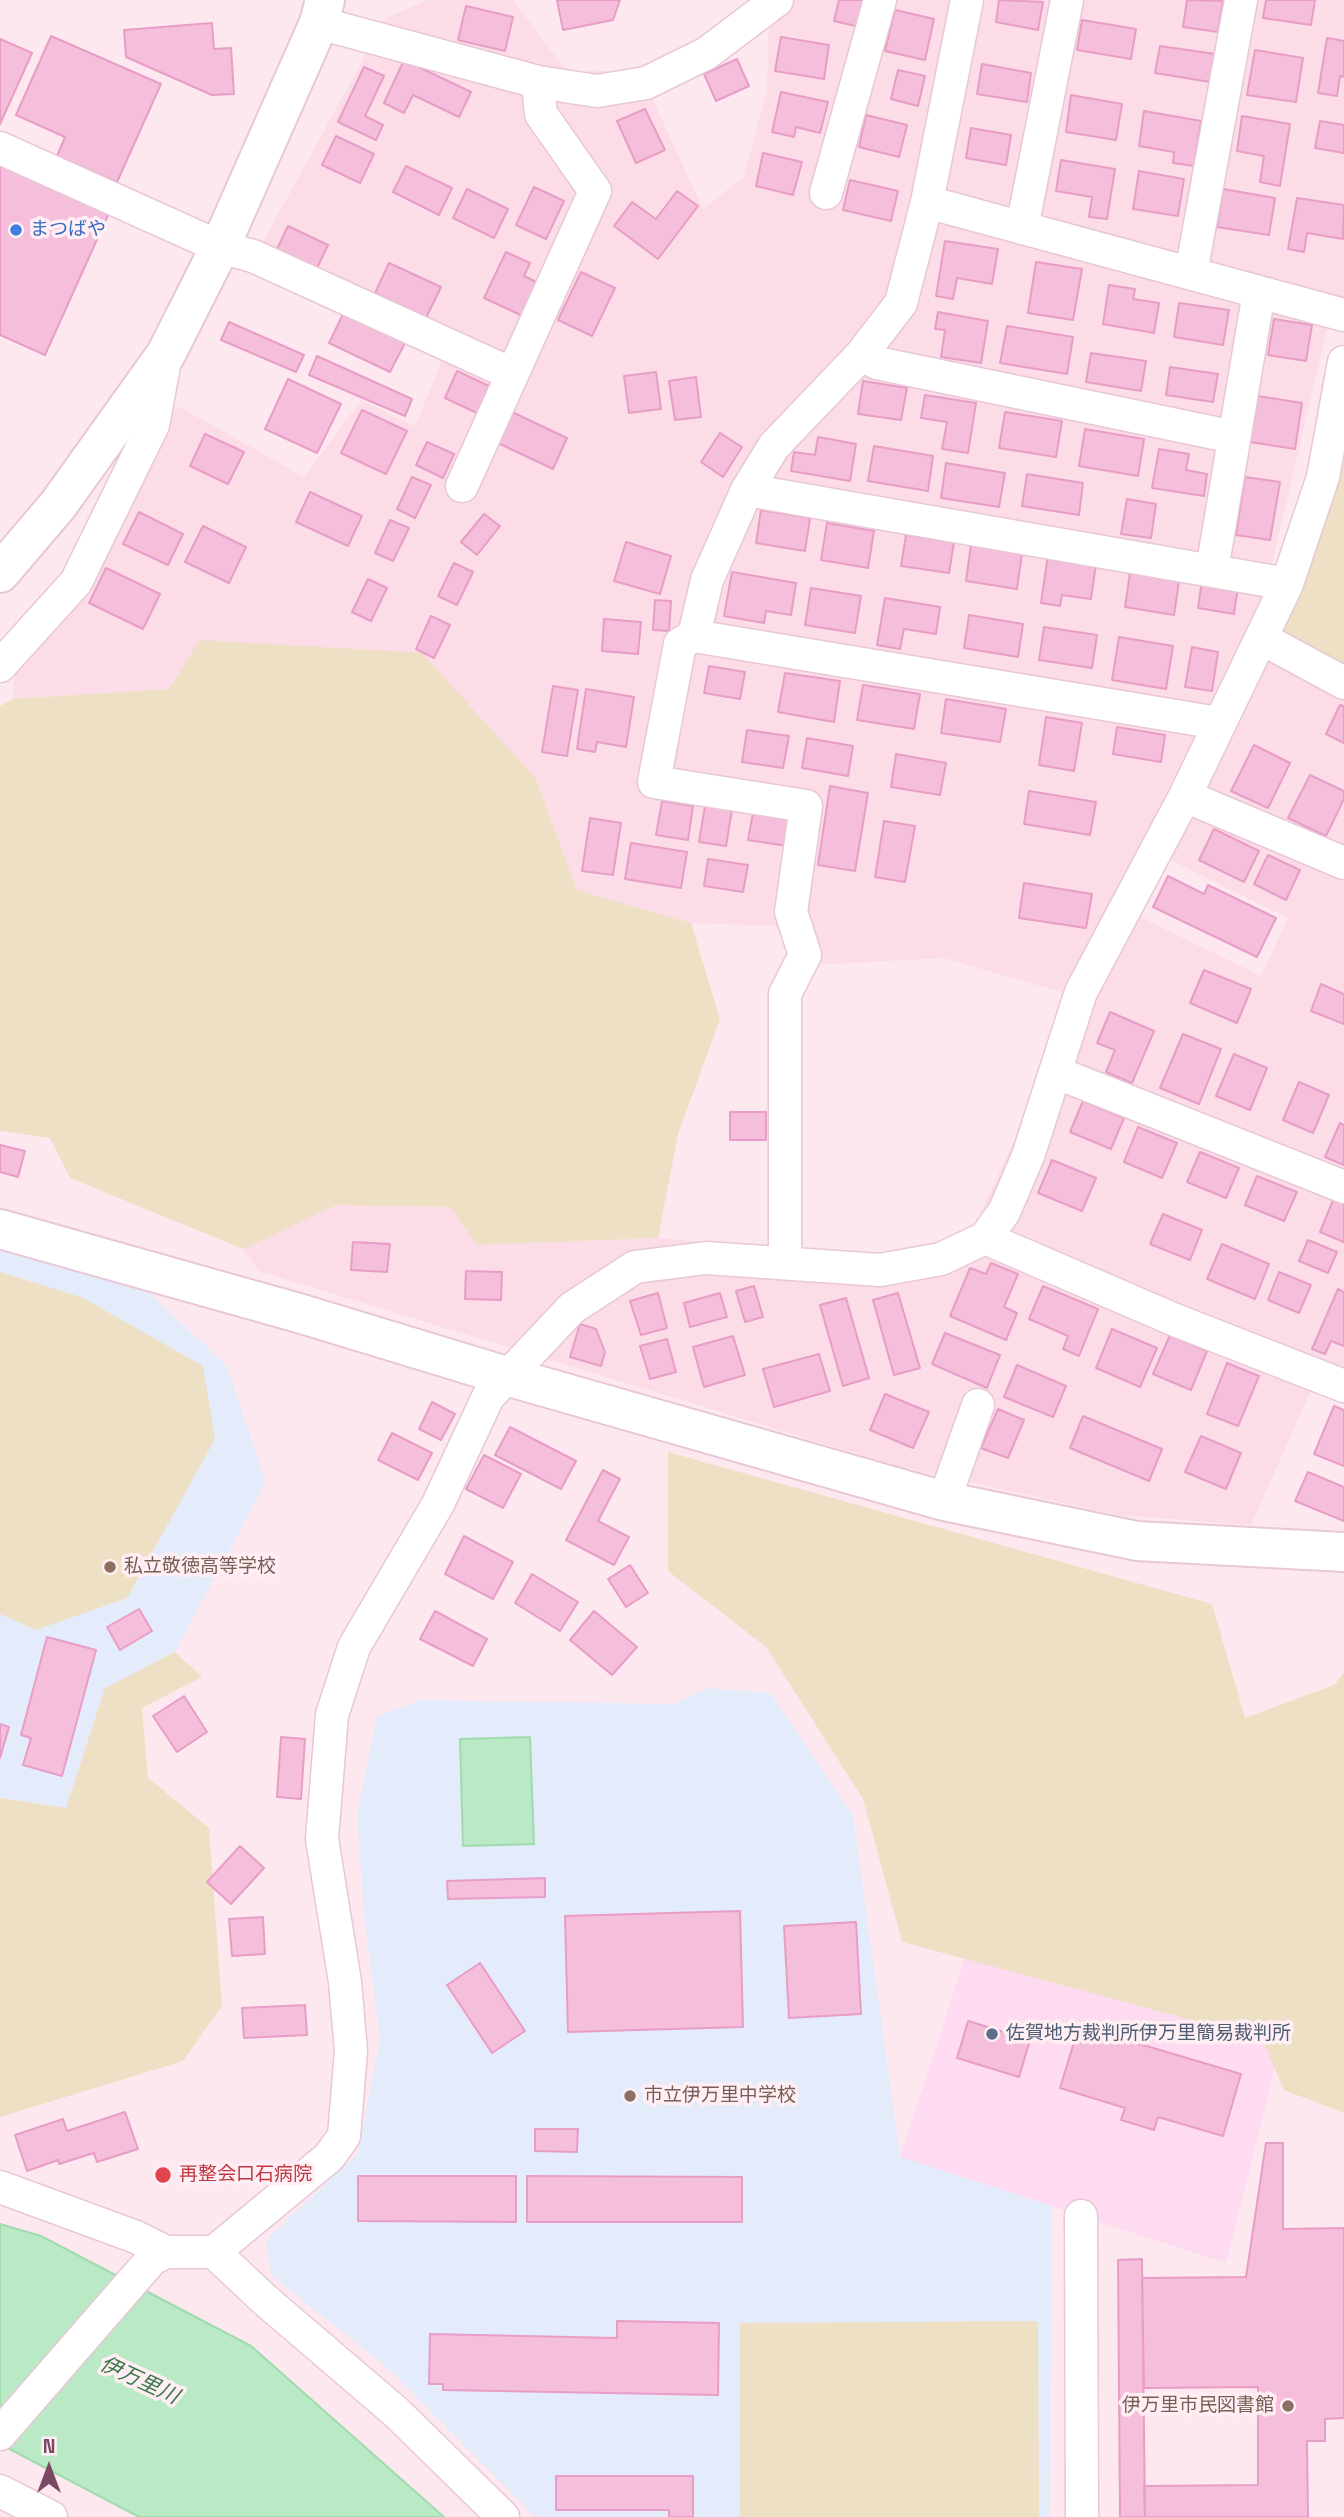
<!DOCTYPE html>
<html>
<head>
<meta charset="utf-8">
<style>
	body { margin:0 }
	#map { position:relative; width:1344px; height:2517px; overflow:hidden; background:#fee8ef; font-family:"Space Grotesk",sans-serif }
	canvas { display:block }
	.north { position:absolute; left:14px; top:2433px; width:70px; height:70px; -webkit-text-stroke:5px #ffeff4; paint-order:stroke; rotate:0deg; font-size:19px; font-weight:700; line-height:28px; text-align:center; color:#7a4a65 }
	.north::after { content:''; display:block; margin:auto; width:24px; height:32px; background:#7a4a65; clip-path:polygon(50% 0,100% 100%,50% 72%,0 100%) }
</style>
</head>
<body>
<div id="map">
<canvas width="1344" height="2517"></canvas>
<div class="north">N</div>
</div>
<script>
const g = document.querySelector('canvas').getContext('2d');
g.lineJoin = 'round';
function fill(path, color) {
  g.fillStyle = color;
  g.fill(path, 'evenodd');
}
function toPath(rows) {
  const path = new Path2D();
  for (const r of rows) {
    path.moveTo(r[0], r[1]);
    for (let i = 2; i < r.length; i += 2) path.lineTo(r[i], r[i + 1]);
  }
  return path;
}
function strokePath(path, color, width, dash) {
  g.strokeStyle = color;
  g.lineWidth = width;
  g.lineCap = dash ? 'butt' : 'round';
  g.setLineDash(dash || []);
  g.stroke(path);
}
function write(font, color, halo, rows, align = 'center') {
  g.font = font + ' "Space Grotesk","Noto Sans JP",sans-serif';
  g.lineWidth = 7;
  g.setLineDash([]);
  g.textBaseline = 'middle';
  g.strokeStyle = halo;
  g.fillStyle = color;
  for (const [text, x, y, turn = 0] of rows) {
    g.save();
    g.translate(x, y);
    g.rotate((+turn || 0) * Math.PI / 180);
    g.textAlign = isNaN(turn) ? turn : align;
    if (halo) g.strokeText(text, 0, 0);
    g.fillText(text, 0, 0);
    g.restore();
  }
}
fill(toPath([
	[428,0,513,0,567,72,639,70,703,209,744,177,767,89,769,18,792,0,1344,0,1344,302,1334,299,1262,606,1065,993,943,958,794,966,776,926,691,923,577,890,536,779,169,689,13,699,17,640,178,406,304,477,361,400,415,426,446,351,249,267,386,18],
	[1279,631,1344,665,1344,1400,1312,1388,1251,1525,1117,1515,894,1465,259,1271,243,1249,337,1205,451,1207,476,1245,658,1238,888,1257,972,1231,1122,908,1261,976,1288,918,1162,856]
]), '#fbdce7');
fill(toPath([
	[971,1939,1282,2040,1226,2263,900,2157]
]), '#fedbf1');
fill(toPath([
	[0,1250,144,1288,226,1365,266,1482,175,1652,105,1688,66,1808,0,1798],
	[708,1688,770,1693,853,1815,900,2157,1052,2206,1050,2517,535,2517,390,2370,271,2275,266,2240,358,2153,380,2038,364,1916,357,1814,377,1716,421,1700,674,1704]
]), '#e4ebfa');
fill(toPath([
	[1344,428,1344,665,1279,631],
	[200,640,422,653,536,779,577,890,691,923,720,1019,678,1134,658,1238,476,1245,451,1207,337,1205,243,1249,70,1178,50,1138,0,1131,0,706,13,699,169,689],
	[0,1272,81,1297,203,1366,215,1439,127,1598,36,1630,0,1614],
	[668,1452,1212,1604,1245,1718,1334,1685,1344,1673,1344,2113,1284,2090,1262,2039,902,1942,863,1799,766,1647,668,1571],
	[175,1652,202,1677,142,1708,148,1778,209,1828,222,2006,183,2061,0,2117,0,1798,66,1808,105,1688],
	[1038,2321,1039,2517,740,2517,740,2323]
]), '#ede0c5');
const water = toPath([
	[530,1737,534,1844,463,1846,460,1739,530,1737],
	[0,2224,41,2236,251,2346,444,2517,139,2517,0,2444,0,2224]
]);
fill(water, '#bae9c5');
strokePath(water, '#a0dbae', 2);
const building = toPath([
	[557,0,620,0,613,20,563,30,557,0],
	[839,0,866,0,860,27,834,21,839,0],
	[999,0,1043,2,1038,30,996,22,999,0],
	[1187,0,1223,1,1218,32,1183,27,1187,0],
	[1266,0,1315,0,1311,25,1263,18,1266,0],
	[466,6,513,17,505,51,458,40,466,6],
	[895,10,934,19,925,60,885,51,895,10],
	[1082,20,1136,29,1131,59,1077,50,1082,20],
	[212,23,214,49,231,48,234,94,212,95,126,57,124,30,212,23],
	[51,36,161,84,117,182,57,156,65,137,16,115,51,36],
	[781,37,829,45,824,79,775,71,781,37],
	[1327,38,1344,41,1344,77,1340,76,1337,96,1318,93,1327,38],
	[0,39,32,53,0,124,0,39],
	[1160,46,1215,54,1210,82,1155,73,1160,46],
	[1255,50,1303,58,1296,102,1247,95,1255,50],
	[737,59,749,86,716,101,704,74,737,59],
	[404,60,471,92,459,117,413,95,404,113,384,103,404,60],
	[982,64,1031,73,1027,102,977,94,982,64],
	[364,67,384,76,365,116,383,125,376,140,338,122,364,67],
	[898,70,925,76,918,106,891,99,898,70],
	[781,92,828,102,820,133,796,127,794,137,772,132,781,92],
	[1071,95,1122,104,1116,140,1066,132,1071,95],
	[645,109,665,150,636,163,617,121,645,109],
	[1144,111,1201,121,1194,166,1173,163,1174,152,1139,146,1144,111],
	[866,115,907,125,899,157,859,147,866,115],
	[1242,116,1290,124,1280,186,1260,182,1264,156,1237,151,1242,116],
	[1320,121,1344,125,1344,153,1315,148,1320,121],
	[971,128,1011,135,1006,165,966,158,971,128],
	[336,136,374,154,360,183,322,165,336,136],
	[763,153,802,162,793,195,756,186,763,153],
	[1061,160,1115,169,1107,219,1089,217,1092,197,1056,191,1061,160],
	[0,165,109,213,45,355,0,335,0,165],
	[406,166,452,188,439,215,393,192,406,166],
	[1139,171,1184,179,1178,216,1133,209,1139,171],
	[850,180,898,191,891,221,843,210,850,180],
	[534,187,564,201,546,239,516,225,534,187],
	[467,189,508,209,494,238,453,218,467,189],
	[1223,189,1275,198,1269,235,1217,227,1223,189],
	[677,191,698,206,658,259,614,226,632,202,656,219,677,191],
	[1297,198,1344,205,1343,239,1307,233,1304,252,1288,249,1297,198],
	[288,226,328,245,316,270,276,251,288,226],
	[945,241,998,249,992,284,957,278,953,299,936,296,945,241],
	[506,252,530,263,524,276,541,284,525,317,484,298,506,252],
	[1036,262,1082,269,1073,320,1028,313,1036,262],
	[389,263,441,287,426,318,375,293,389,263],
	[581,272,615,288,592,336,558,320,581,272],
	[1109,285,1135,289,1133,299,1159,303,1154,333,1103,324,1109,285],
	[1179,303,1229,310,1223,345,1174,337,1179,303],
	[344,312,406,341,390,372,329,343,344,312],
	[938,312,988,321,981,363,941,357,945,330,935,329,938,312],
	[1274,319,1312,325,1306,361,1268,355,1274,319],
	[229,322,304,355,296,372,221,340,229,322],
	[1007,326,1073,337,1067,374,1000,363,1007,326],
	[1091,353,1146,361,1141,391,1086,382,1091,353],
	[317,356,412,399,405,416,309,375,317,356],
	[1170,367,1218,374,1213,402,1166,395,1170,367],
	[457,371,489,386,477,413,445,398,457,371],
	[656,372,661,409,629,413,624,376,656,372],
	[696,377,701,417,675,420,669,381,696,377],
	[288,379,341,404,317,453,265,429,288,379],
	[863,381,907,388,901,420,858,414,863,381],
	[925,395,976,403,968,453,942,449,947,422,921,418,925,395],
	[1258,396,1302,403,1295,449,1250,442,1258,396],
	[362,410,407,431,386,474,341,453,362,410],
	[512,412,567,438,553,469,498,443,512,412],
	[1005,412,1062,421,1056,457,999,448,1005,412],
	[1085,429,1144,439,1138,476,1079,466,1085,429],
	[720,433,742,447,723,477,701,462,720,433],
	[205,434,244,452,228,484,190,466,205,434],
	[818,437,856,444,850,481,791,471,794,452,815,455,818,437],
	[427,442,454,454,443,478,416,465,427,442],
	[874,446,933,456,928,491,868,481,874,446],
	[1159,449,1189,454,1186,470,1207,474,1204,496,1152,488,1159,449],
	[946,463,1005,473,999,507,941,498,946,463],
	[1027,474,1083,483,1079,515,1022,506,1027,474],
	[412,477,431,485,415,518,397,509,412,477],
	[1245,477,1280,482,1270,540,1236,535,1245,477],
	[310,492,362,516,348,546,296,522,310,492],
	[1127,499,1156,504,1151,538,1121,534,1127,499],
	[761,510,810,518,805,551,756,543,761,510],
	[139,512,183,534,168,565,123,544,139,512],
	[484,514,500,526,477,555,461,542,484,514],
	[390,520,409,528,393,561,375,553,390,520],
	[827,523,874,531,868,568,821,560,827,523],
	[203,526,246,547,229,583,185,562,203,526],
	[906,535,954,542,949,573,901,566,906,535],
	[626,542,671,556,660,594,614,581,626,542],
	[971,545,1022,553,1017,589,966,581,971,545],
	[1048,555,1096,564,1091,599,1062,595,1060,606,1041,603,1048,555],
	[454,563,473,572,457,605,438,596,454,563],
	[106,568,160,594,143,629,89,603,106,568],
	[732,572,796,583,791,615,766,611,764,623,724,616,732,572],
	[1130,573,1179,581,1174,615,1125,607,1130,573],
	[368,579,387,588,371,621,352,612,368,579],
	[1202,580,1238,586,1234,614,1198,608,1202,580],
	[811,588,861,596,855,633,805,625,811,588],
	[885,598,940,607,936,634,904,629,900,649,877,645,885,598],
	[655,600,671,601,669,631,653,630,655,600],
	[969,615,1023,624,1018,657,964,648,969,615],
	[431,616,450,625,434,658,416,649,431,616],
	[604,619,641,622,638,654,602,651,604,619],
	[1044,627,1097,635,1092,668,1039,660,1044,627],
	[1119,637,1173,646,1166,689,1112,680,1119,637],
	[1192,647,1218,652,1212,691,1185,687,1192,647],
	[709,666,745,672,740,699,704,693,709,666],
	[785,673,840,681,834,722,778,712,785,673],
	[863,685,920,694,914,729,857,720,863,685],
	[553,686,578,690,567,756,542,752,553,686],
	[586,689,634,697,626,747,597,742,595,752,577,749,586,689],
	[946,699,1006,709,1000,742,941,733,946,699],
	[1340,705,1344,706,1344,743,1326,734,1340,705],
	[1046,717,1082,723,1074,771,1039,765,1046,717],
	[1117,727,1165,735,1161,762,1113,754,1117,727],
	[747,730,789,736,783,768,742,762,747,730],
	[807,738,853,746,848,776,802,768,807,738],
	[1254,745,1290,763,1268,808,1231,791,1254,745],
	[896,754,946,763,940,795,891,787,896,754],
	[1310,775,1344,791,1344,799,1326,836,1288,818,1310,775],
	[830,786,868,793,855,871,818,865,830,786],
	[1029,791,1096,802,1090,835,1024,824,1029,791],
	[662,801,693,806,688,840,656,835,662,801],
	[705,806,732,810,726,846,699,842,705,806],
	[753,813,791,820,787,846,748,840,753,813],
	[590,818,621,823,613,875,582,871,590,818],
	[884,821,915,826,905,882,875,877,884,821],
	[1214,829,1259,851,1244,882,1199,860,1214,829],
	[631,843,687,852,681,888,625,879,631,843],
	[1268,855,1300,870,1286,900,1254,884,1268,855],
	[708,859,748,865,743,892,704,886,708,859],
	[1168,876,1204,894,1208,885,1276,918,1257,957,1153,907,1168,876],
	[1024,883,1092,894,1086,928,1019,918,1024,883],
	[1204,970,1251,989,1237,1023,1190,1003,1204,970],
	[1321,984,1344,994,1344,1024,1311,1011,1321,984],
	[1110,1012,1154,1031,1132,1083,1106,1072,1115,1050,1097,1043,1110,1012],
	[1183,1034,1221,1049,1199,1104,1160,1088,1183,1034],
	[1234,1054,1267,1068,1250,1110,1216,1096,1234,1054],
	[1299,1082,1329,1095,1313,1133,1283,1120,1299,1082],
	[1083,1101,1124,1118,1111,1149,1070,1132,1083,1101],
	[730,1112,766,1112,766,1140,730,1140,730,1112],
	[1340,1123,1344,1125,1344,1165,1325,1157,1340,1123],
	[1138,1127,1177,1143,1162,1178,1124,1162,1138,1127],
	[0,1145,25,1151,18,1177,0,1172,0,1145],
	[1200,1152,1239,1168,1226,1198,1187,1182,1200,1152],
	[1052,1160,1096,1178,1082,1211,1038,1193,1052,1160],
	[1257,1176,1297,1192,1284,1221,1245,1205,1257,1176],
	[1334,1198,1344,1203,1344,1242,1320,1232,1334,1198],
	[1163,1214,1202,1230,1190,1260,1150,1244,1163,1214],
	[1308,1240,1337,1252,1328,1273,1299,1261,1308,1240],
	[353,1242,390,1244,387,1272,351,1270,353,1242],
	[1222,1244,1269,1264,1255,1299,1207,1279,1222,1244],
	[991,1263,1018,1274,1004,1307,1017,1313,1006,1340,950,1316,970,1268,986,1274,991,1263],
	[466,1271,502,1272,501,1300,465,1299,466,1271],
	[1279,1272,1311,1285,1299,1313,1268,1300,1279,1272],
	[754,1286,763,1317,745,1322,736,1291,754,1286],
	[1043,1286,1098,1309,1079,1356,1063,1349,1068,1336,1029,1319,1043,1286],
	[1338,1289,1344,1292,1344,1346,1331,1341,1325,1354,1312,1349,1338,1289],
	[658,1293,667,1328,641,1335,630,1301,658,1293],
	[720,1293,727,1317,690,1327,684,1303,720,1293],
	[898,1293,920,1368,894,1375,873,1300,898,1293],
	[846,1298,869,1378,843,1386,820,1305,846,1298],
	[580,1324,596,1329,605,1352,601,1366,570,1357,580,1324],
	[1112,1329,1157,1348,1140,1387,1096,1368,1112,1329],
	[945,1333,1000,1355,987,1388,932,1364,945,1333],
	[1170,1335,1207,1351,1191,1390,1153,1374,1170,1335],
	[733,1336,745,1375,704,1387,693,1347,733,1336],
	[667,1339,676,1372,650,1379,640,1346,667,1339],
	[819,1354,830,1391,774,1407,763,1369,819,1354],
	[1227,1363,1259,1376,1238,1426,1207,1414,1227,1363],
	[1017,1365,1066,1386,1053,1417,1004,1397,1017,1365],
	[885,1394,929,1412,913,1448,870,1430,885,1394],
	[432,1402,455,1414,441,1440,419,1429,432,1402],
	[1334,1406,1344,1410,1344,1466,1314,1454,1334,1406],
	[998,1409,1024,1420,1008,1458,981,1448,998,1409],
	[1083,1416,1162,1449,1149,1481,1070,1448,1083,1416],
	[510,1427,576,1461,561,1489,495,1455,510,1427],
	[392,1433,432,1453,418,1480,378,1460,392,1433],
	[1201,1436,1241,1453,1226,1489,1185,1472,1201,1436],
	[484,1455,521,1474,503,1508,466,1489,484,1455],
	[603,1470,620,1479,598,1521,629,1537,614,1565,566,1540,603,1470],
	[1308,1472,1344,1487,1344,1521,1295,1501,1308,1472],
	[464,1536,513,1562,493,1599,445,1574,464,1536],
	[630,1565,648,1593,626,1607,608,1579,630,1565],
	[532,1574,578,1602,560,1631,515,1603,532,1574],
	[139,1609,152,1631,120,1650,107,1627,139,1609],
	[435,1611,487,1639,473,1666,420,1639,435,1611],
	[594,1611,637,1647,612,1675,570,1640,594,1611],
	[47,1637,96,1650,62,1776,23,1765,31,1738,21,1735,47,1637],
	[184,1696,207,1732,177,1752,153,1716,184,1696],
	[0,1724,9,1727,0,1758,0,1724],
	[281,1737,305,1739,301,1799,277,1797,281,1737],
	[240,1846,264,1868,231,1904,207,1882,240,1846],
	[545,1878,545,1897,448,1899,447,1881,545,1878],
	[740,1911,743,2027,568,2032,565,1916,740,1911],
	[263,1917,265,1954,232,1956,229,1919,263,1917],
	[856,1922,861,2014,789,2018,784,1926,856,1922],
	[480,1963,525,2031,492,2053,447,1985,480,1963],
	[305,2005,307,2035,244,2038,242,2008,305,2005],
	[968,2021,1030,2040,1019,2077,957,2058,968,2021],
	[1079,2026,1241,2074,1223,2136,1158,2117,1154,2130,1121,2120,1125,2108,1060,2088,1079,2026],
	[125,2112,138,2149,97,2162,94,2153,59,2164,58,2160,27,2171,15,2135,63,2119,67,2131,125,2112],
	[535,2129,578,2129,577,2152,535,2151,535,2129],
	[1266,2143,1283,2143,1283,2229,1344,2228,1344,2418,1325,2419,1325,2441,1307,2441,1308,2517,1145,2517,1144,2486,1258,2485,1258,2387,1144,2388,1142,2278,1246,2277,1266,2143],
	[358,2176,516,2176,516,2222,358,2221,358,2176],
	[527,2176,742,2177,742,2222,527,2222,527,2176],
	[1142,2259,1145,2517,1120,2517,1118,2260,1142,2259],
	[617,2321,719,2323,718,2395,443,2390,443,2384,429,2384,430,2334,617,2338,617,2321],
	[556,2476,693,2476,693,2517,669,2517,669,2510,556,2510,556,2476]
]);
fill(building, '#f5beda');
strokePath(building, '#e89dc6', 2);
const minor = toPath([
	[319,23,538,82,597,91,646,83,707,53,777,0],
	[0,148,220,247,253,256,512,374],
	[826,193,880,0],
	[927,202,1344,315],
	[1022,228,1067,0],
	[1191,273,1241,0],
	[861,355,877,363,1234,437],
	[462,486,595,191,541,114,538,82],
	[747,490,1287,584],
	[1212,570,1259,292],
	[694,636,707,580,747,490,774,446,861,355,901,303,927,202,967,0],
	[1261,638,1344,683],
	[0,666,76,582,153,425,166,355],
	[1185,796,1344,863],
	[1055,1072,1344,1187],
	[985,1238,1175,1320,1344,1386],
	[785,1263,785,994,805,955,791,912,806,806,654,782,680,644,694,636,1218,723],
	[944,1501,978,1405],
	[0,2187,136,2237,166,2252],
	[1081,2216,1082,2517],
	[214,2252,265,2300,397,2413,503,2517],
	[0,2434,152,2259,166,2252,214,2252,329,2157,344,2136,351,2051,345,1982,322,1839,332,1715,354,1647,438,1504,488,1397,572,1308,635,1267,706,1258,880,1270,941,1259,985,1238,1004,1212,1028,1156,1081,992,1185,796,1287,584,1323,477,1344,362],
	[0,2491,51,2517]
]);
const tertiary = toPath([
	[0,573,58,505,166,354,220,247,319,23,325,0],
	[0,1229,302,1314,506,1376,944,1501,1137,1541,1344,1552]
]);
strokePath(minor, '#e8c7d6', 35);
strokePath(tertiary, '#e8c7d6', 42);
strokePath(minor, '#fff', 32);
strokePath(tertiary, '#fff', 38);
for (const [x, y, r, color] of [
	[16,230,7,"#3f7fe0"],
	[110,1567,7,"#8d6e63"],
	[992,2034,7,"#5c6f8a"],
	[630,2096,7,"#8d6e63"],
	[163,2175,9,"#e0444e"],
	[1288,2406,7,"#8d6e63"]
]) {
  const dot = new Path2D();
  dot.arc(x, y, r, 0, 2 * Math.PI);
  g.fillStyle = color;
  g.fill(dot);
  strokePath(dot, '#ffeff4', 2.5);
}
write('19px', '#366cbe', '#ffeff4', [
	["まつばや",30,230]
], 'left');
write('19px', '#785e54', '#ffeff4', [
	["私立敬徳高等学校",124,1567],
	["市立伊万里中学校",644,2096],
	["伊万里市民図書館",1274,2406,"right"]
], 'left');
write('19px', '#4e5e75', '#ffeff4', [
	["佐賀地方裁判所伊万里簡易裁判所",1006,2034]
], 'left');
write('19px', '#be3a42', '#ffeff4', [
	["再整会口石病院",179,2175]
], 'left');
write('italic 21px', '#397848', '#ffeff4', [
	["伊万里川",139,2381,25]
]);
</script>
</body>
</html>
